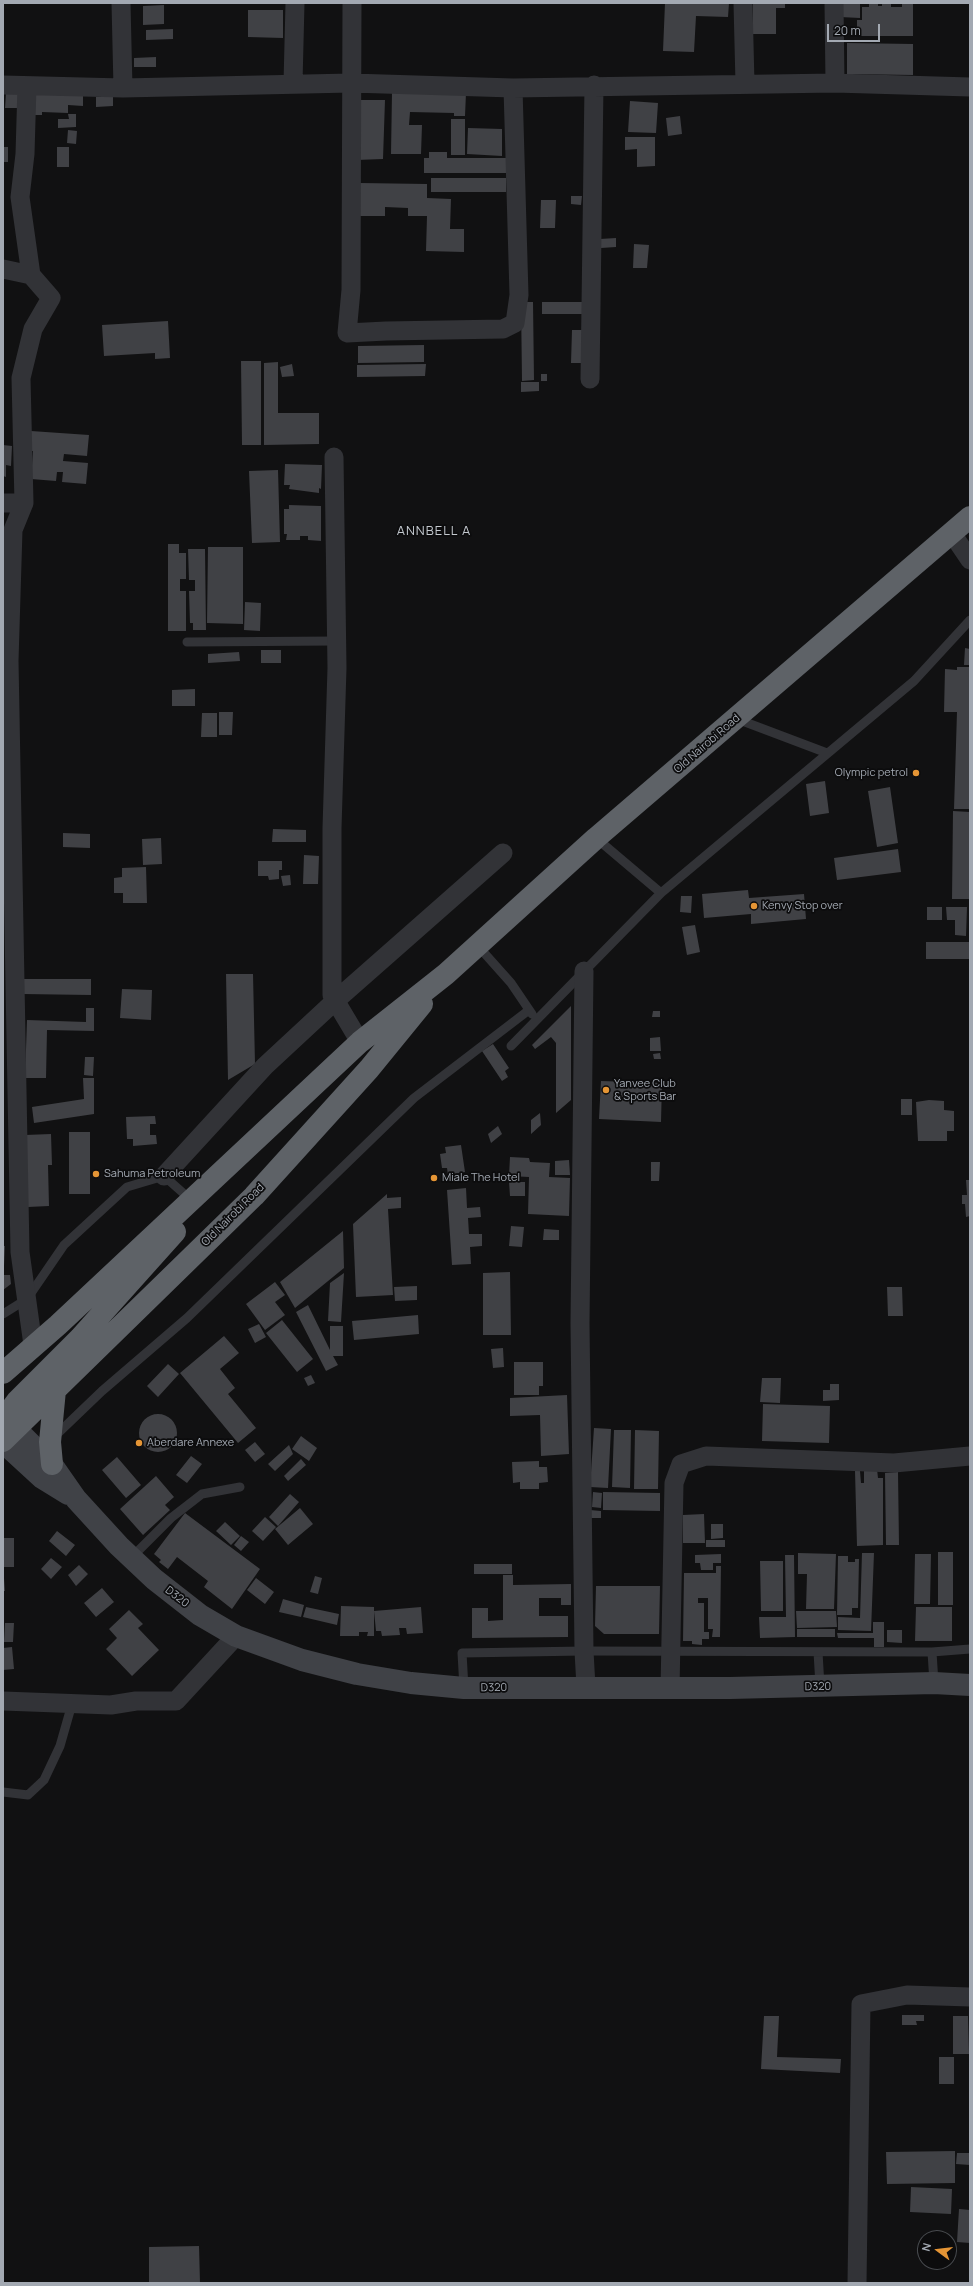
<!DOCTYPE html>
<html>
<head>
<meta charset="utf-8">
<style>
	body { margin:0 }
	#map { position:relative; width:973px; height:2286px; overflow:hidden; background:#111112; font-family:Manrope,sans-serif }
	canvas { display:block }
	.frame { position:absolute; inset:0; border:4px solid #a3a9b2; pointer-events:none }
	.north { position:absolute; left:917px; top:2230px; width:40px; height:40px; box-sizing:border-box; background:#0c0c0d; border:1px solid #484b4f; border-radius:50%; rotate:285deg; font-size:11px; font-weight:700; line-height:16px; text-align:center; color:#a3a9b2 }
	.north::after { content:''; display:block; margin:auto; width:14px; height:18px; background:#e59535; clip-path:polygon(50% 0,100% 100%,50% 72%,0 100%) }
	.scale { position:absolute; left:827px; top:24px; width:53px; height:18px; box-sizing:border-box; border:2px solid #a3a9b2; border-top:0; padding-left:5px; font-size:12px; line-height:14px; white-space:nowrap; color:#a3a9b2; -webkit-text-stroke:3px #0c0c0d; paint-order:stroke }
</style>
</head>
<body>
<div id="map">
<canvas width="973" height="2286"></canvas>
<div class="frame"></div>
<div class="north">N</div>
<div class="scale">20 m</div>
</div>
<script>
const g = document.querySelector('canvas').getContext('2d');
g.lineJoin = 'round';
function fill(path, color) {
  g.fillStyle = color;
  g.fill(path, 'evenodd');
}
function toPath(rows) {
  const path = new Path2D();
  for (const r of rows) {
    if (r.length === 3) {
      path.moveTo(r[0] + r[2], r[1]);
      path.arc(r[0], r[1], r[2], 0, 2 * Math.PI);
      continue;
    }
    path.moveTo(r[0], r[1]);
    for (let i = 2; i < r.length; i += 2) path.lineTo(r[i], r[i + 1]);
  }
  return path;
}
function strokePath(path, color, width, dash) {
  g.strokeStyle = color;
  g.lineWidth = width;
  g.lineCap = dash ? 'butt' : 'round';
  g.setLineDash(dash || []);
  g.stroke(path);
}
function write(font, color, halo, rows, align = 'center') {
  g.font = font + ' Manrope,sans-serif';
  g.lineWidth = 3.5;
  g.setLineDash([]);
  g.textBaseline = 'middle';
  g.strokeStyle = halo;
  g.fillStyle = color;
  for (const [text, x, y, turn = 0] of rows) {
    g.save();
    g.translate(x, y);
    g.rotate((+turn || 0) * Math.PI / 180);
    g.textAlign = isNaN(turn) ? turn : align;
    if (halo) g.strokeText(text, 0, 0);
    g.fillText(text, 0, 0);
    g.restore();
  }
}
fill(toPath([
	[665,3,729,3,728,17,696,16,694,52,663,51],
	[753,3,785,3,785,8,776,8,776,34,753,34],
	[841,3,860,3,860,18,840,17],
	[869,3,878,3,878,6,882,6,882,3,891,3,891,7,902,7,902,3,913,3,913,36,857,36,857,20,862,20,862,7,869,7],
	[164,5,164,24,143,25,143,6],
	[248,10,283,10,283,38,248,37],
	[173,29,173,39,146,40,146,30],
	[847,43,913,44,913,75,847,74],
	[156,57,156,67,134,67,134,58],
	[392,92,466,93,465,116,454,116,454,113,410,112,409,125,422,125,421,154,391,154],
	[6,93,22,93,22,108,5,108],
	[29,94,83,96,83,106,68,105,68,113,42,112,42,115,28,115],
	[96,97,113,97,113,106,96,107],
	[359,100,385,100,383,159,356,160],
	[630,101,658,103,656,133,628,132],
	[68,114,76,114,76,127,58,128,58,119,69,119],
	[680,116,682,134,668,136,666,118],
	[451,119,465,119,465,155,451,155],
	[468,128,502,129,502,156,467,154],
	[68,130,77,131,76,144,67,143],
	[625,137,655,137,655,166,637,167,637,149,625,150],
	[3,147,8,147,8,162,3,162],
	[57,147,69,147,69,167,57,167],
	[429,152,447,152,447,158,506,158,506,173,424,173,424,158,429,158],
	[431,178,506,178,506,192,431,192],
	[360,183,427,184,427,198,451,199,450,229,464,229,464,252,426,251,427,216,408,216,408,208,385,207,385,216,360,216],
	[571,196,582,196,581,205,571,204],
	[541,200,556,200,555,228,540,228],
	[616,238,616,247,601,248,600,239],
	[634,244,649,245,647,268,633,268],
	[521,302,533,302,534,380,522,381],
	[542,302,583,302,583,314,542,314],
	[168,321,170,358,155,359,155,353,104,356,102,325],
	[572,330,583,330,583,363,571,363],
	[424,345,424,362,358,363,358,346],
	[241,361,261,361,261,445,242,445],
	[278,362,278,413,319,413,319,444,264,445,264,363],
	[292,364,294,376,282,377,280,367],
	[426,364,425,376,357,377,357,365],
	[541,374,547,374,547,381,541,381],
	[521,382,539,382,539,391,521,392],
	[31,431,89,435,87,456,64,454,63,461,88,463,86,484,62,482,63,472,57,472,56,481,31,479,33,451,29,451],
	[3,445,12,446,11,466,6,465,6,477,3,476],
	[285,464,322,465,321,489,319,488,319,493,289,489,290,485,284,485],
	[278,470,280,542,252,543,249,471],
	[289,505,321,506,321,541,308,540,308,536,300,536,300,540,286,540,287,534,284,534,284,509,289,509],
	[168,544,179,544,179,553,186,553,186,579,180,579,180,591,186,591,186,631,168,631],
	[208,547,243,547,243,624,207,623],
	[188,549,205,549,206,630,193,630,193,623,190,623,189,591,195,591,195,580,189,580],
	[245,602,261,603,260,631,244,630],
	[965,648,970,649,970,665,964,665],
	[261,650,281,650,281,663,261,663],
	[239,652,240,661,208,663,208,654],
	[957,667,970,667,970,809,954,809,957,712,944,712,945,669,957,670],
	[195,689,195,706,172,706,172,690],
	[219,712,233,712,232,735,219,735],
	[202,713,217,713,217,737,201,737],
	[825,781,829,813,810,816,806,784],
	[890,787,898,843,877,847,868,791],
	[953,811,970,812,970,899,952,899],
	[273,829,306,830,306,842,272,842],
	[63,833,90,834,90,848,63,847],
	[161,838,162,864,143,865,142,839],
	[898,849,901,872,837,880,834,858],
	[304,855,319,856,318,884,303,884],
	[258,861,282,861,282,870,279,870,279,879,269,880,268,876,258,876],
	[146,867,147,903,123,903,123,893,114,893,114,878,122,877,122,868],
	[290,875,291,885,283,886,281,876],
	[748,890,749,898,804,894,806,919,751,924,751,914,704,918,702,894],
	[681,896,692,896,691,913,680,912],
	[927,907,942,907,942,920,927,920],
	[946,907,967,907,966,936,955,935,955,920,947,920],
	[695,925,700,952,687,955,682,927],
	[926,942,970,942,970,959,926,959],
	[226,974,253,974,255,1064,228,1080],
	[22,979,91,979,91,995,22,994],
	[122,989,152,990,151,1020,120,1018],
	[571,1006,571,1100,556,1113,556,1043,551,1037,535,1049,532,1045],
	[86,1008,94,1008,94,1031,47,1030,46,1078,25,1078,27,1020,86,1022],
	[653,1011,660,1011,660,1017,652,1017],
	[660,1037,661,1051,650,1051,650,1038],
	[493,1044,509,1068,505,1071,508,1077,502,1081,482,1051],
	[660,1053,661,1059,654,1059,653,1054],
	[85,1057,94,1057,93,1076,84,1075],
	[83,1078,94,1078,94,1114,34,1123,32,1107,84,1099],
	[601,1081,662,1083,661,1122,599,1119],
	[901,1099,912,1099,912,1115,901,1115],
	[929,1100,944,1101,944,1110,954,1111,954,1131,947,1131,947,1141,918,1141,916,1102],
	[540,1113,541,1125,531,1134,531,1120],
	[155,1116,156,1124,150,1124,150,1135,156,1135,157,1144,133,1146,133,1139,127,1139,126,1117],
	[498,1126,502,1134,491,1143,488,1134],
	[69,1132,90,1132,90,1194,69,1194],
	[51,1134,52,1165,48,1165,49,1206,28,1207,25,1135],
	[461,1145,465,1172,448,1175,447,1168,442,1168,440,1154,446,1153,445,1147],
	[510,1157,529,1158,530,1162,550,1163,549,1177,570,1178,569,1216,528,1214,529,1177,509,1176],
	[569,1160,570,1175,555,1175,555,1161],
	[651,1162,660,1162,659,1181,651,1181],
	[966,1180,970,1180,970,1216,966,1217,965,1204,962,1204,962,1195,967,1195],
	[509,1182,525,1182,525,1196,510,1196],
	[466,1188,467,1208,480,1207,481,1217,468,1218,469,1234,482,1234,482,1246,470,1247,471,1264,452,1265,447,1190],
	[387,1194,387,1198,401,1197,401,1208,388,1209,393,1295,356,1297,353,1224],
	[511,1226,524,1227,522,1247,509,1246],
	[544,1229,559,1230,559,1240,543,1240],
	[343,1231,344,1268,295,1308,280,1282],
	[3,1246,5,1246,4,1266,3,1266],
	[510,1272,511,1335,483,1335,483,1273],
	[344,1273,341,1322,328,1321,330,1283],
	[3,1275,10,1275,11,1284,3,1290],
	[275,1282,285,1295,275,1302,285,1315,265,1330,246,1304],
	[417,1286,417,1300,395,1301,394,1287],
	[887,1287,902,1287,903,1316,888,1316],
	[308,1305,330,1350,330,1326,343,1326,343,1356,333,1356,338,1365,326,1371,296,1312],
	[418,1315,419,1334,354,1340,352,1321],
	[282,1320,313,1359,297,1372,266,1333],
	[259,1324,266,1337,255,1343,248,1329],
	[224,1336,239,1353,220,1369,235,1388,228,1394,256,1428,238,1443,180,1373],
	[503,1348,504,1367,493,1368,491,1349],
	[514,1362,543,1362,543,1386,539,1386,539,1395,514,1395],
	[168,1364,179,1374,158,1397,147,1386],
	[311,1375,315,1383,308,1386,304,1378],
	[762,1378,781,1378,780,1403,760,1402],
	[830,1384,839,1384,839,1400,823,1401,823,1390,830,1390],
	[567,1395,569,1454,541,1456,540,1415,510,1416,510,1398],
	[763,1404,830,1406,829,1443,762,1441],
	[158,1433,19],
	[594,1428,611,1429,608,1488,590,1487],
	[614,1430,631,1430,630,1488,612,1487],
	[635,1430,659,1431,658,1489,634,1489],
	[301,1436,317,1448,309,1461,292,1449],
	[255,1442,265,1454,255,1462,245,1450],
	[289,1445,293,1454,275,1471,268,1464],
	[191,1456,202,1464,187,1483,176,1475],
	[117,1457,141,1485,126,1498,102,1470],
	[301,1459,306,1465,288,1481,284,1476],
	[539,1461,539,1467,547,1467,548,1482,539,1483,539,1489,520,1489,520,1482,513,1483,512,1462],
	[864,1469,877,1469,878,1478,883,1478,883,1545,857,1546,855,1471,860,1471,861,1483,864,1483],
	[898,1472,899,1545,886,1545,885,1473],
	[156,1476,174,1497,165,1505,170,1510,143,1535,120,1509],
	[593,1492,602,1493,601,1508,592,1507],
	[603,1492,660,1493,660,1511,603,1510],
	[290,1494,299,1502,278,1526,269,1517],
	[300,1508,313,1524,288,1545,275,1529],
	[590,1510,601,1511,601,1518,590,1518],
	[185,1513,260,1569,232,1609,204,1587,208,1581,177,1557,168,1569,159,1562,161,1560,154,1554],
	[704,1514,705,1543,683,1543,683,1515],
	[265,1517,276,1527,263,1541,252,1531],
	[225,1522,240,1536,231,1545,216,1531],
	[711,1524,723,1524,723,1538,711,1539],
	[57,1531,75,1545,66,1556,49,1541],
	[241,1536,249,1542,241,1551,234,1545],
	[3,1538,14,1538,14,1567,3,1567],
	[706,1540,725,1540,725,1547,706,1547],
	[938,1552,953,1552,953,1605,938,1605],
	[798,1553,836,1554,834,1609,806,1609,807,1574,798,1574],
	[862,1553,874,1553,871,1631,838,1630,838,1617,860,1618],
	[721,1554,721,1563,713,1563,713,1570,701,1570,700,1563,695,1563,695,1555],
	[915,1554,931,1554,930,1604,914,1604],
	[785,1555,794,1555,795,1637,760,1638,759,1617,786,1617],
	[838,1556,848,1556,848,1562,855,1562,855,1559,859,1559,858,1608,852,1608,852,1615,837,1615],
	[51,1558,62,1567,51,1579,41,1569],
	[760,1561,783,1561,783,1611,761,1611],
	[474,1564,512,1564,512,1574,474,1574],
	[79,1565,88,1574,76,1586,68,1575],
	[716,1566,721,1566,720,1637,712,1637,713,1629,708,1629,708,1598,698,1598,698,1603,704,1603,704,1632,709,1632,709,1639,702,1639,702,1645,692,1644,692,1641,683,1641,684,1573,716,1573],
	[503,1575,513,1575,513,1585,571,1584,571,1605,561,1605,561,1598,539,1598,539,1616,568,1616,568,1637,472,1638,472,1608,488,1608,488,1621,503,1620],
	[315,1576,322,1578,318,1594,310,1592],
	[3,1578,4,1578,5,1591,3,1591],
	[256,1578,274,1592,265,1604,247,1590],
	[596,1586,660,1586,659,1634,604,1634,595,1626],
	[102,1588,114,1602,96,1617,84,1603],
	[283,1599,304,1605,301,1617,279,1612],
	[341,1606,374,1607,374,1636,367,1636,368,1632,359,1632,359,1636,340,1636],
	[306,1607,339,1614,337,1625,303,1617],
	[421,1607,423,1633,407,1634,406,1628,399,1628,400,1635,382,1636,381,1631,376,1631,374,1611],
	[916,1607,952,1607,952,1641,915,1641],
	[129,1610,143,1624,138,1628,159,1650,132,1676,106,1649,117,1638,109,1629],
	[796,1611,836,1611,837,1627,797,1628],
	[873,1622,884,1622,884,1647,874,1647,874,1638,838,1638,837,1633,873,1633],
	[5,1623,14,1623,13,1642,4,1642],
	[797,1629,835,1629,835,1637,797,1637],
	[887,1630,902,1630,902,1643,887,1642],
	[12,1647,14,1669,3,1670,3,1648],
	[902,2015,924,2015,924,2021,916,2021,917,2025,902,2025],
	[764,2016,779,2016,777,2057,841,2059,840,2073,761,2069],
	[953,2016,968,2016,969,2054,953,2054],
	[939,2057,954,2057,954,2084,939,2084],
	[955,2151,955,2183,887,2184,886,2152],
	[957,2153,970,2153,970,2165,956,2164],
	[911,2187,952,2189,951,2214,910,2212],
	[959,2209,970,2210,970,2243,957,2242],
	[199,2246,200,2283,149,2283,149,2247]
]), '#404145');
strokePath(toPath([
	[187,642,336,641],
	[737,719,827,753],
	[596,838,661,893,914,681,970,620],
	[478,946,511,983,532,1014],
	[511,1046,661,893],
	[3,1314,27,1299,64,1245,127,1187,164,1176,191,1200],
	[53,1438,102,1391,187,1318,414,1098,529,1010],
	[131,1558,171,1518,202,1494,240,1487],
	[818,1652,820,1686],
	[932,1652,934,1683],
	[464,1688,462,1653,584,1651,932,1652,970,1649],
	[3,1792,28,1795,44,1780,60,1746,72,1704]
]), '#323337', 9);
strokePath(toPath([
	[121,3,123,88],
	[352,3,351,290,347,333,386,331,503,329,515,323,519,295,513,88],
	[743,3,745,84],
	[834,3,835,83],
	[293,83,295,3],
	[3,85,123,88,351,83,513,88,835,83,970,87],
	[3,269,31,275],
	[590,379,594,85],
	[334,457,337,668,332,828,332,995,360,1042],
	[3,503,24,503,13,530,9,661,20,1252,33,1345],
	[24,503,21,378,33,329,51,298,31,275,20,197,25,154,27,86],
	[951,532,970,560],
	[584,971,580,1323,584,1651,586,1687],
	[164,1176,265,1066,335,1001,503,853],
	[670,1689,674,1483,681,1464,706,1456,894,1463,970,1456],
	[3,1701,111,1705,136,1701,176,1701,236,1636],
	[857,2283,861,2004,907,1995,970,1997]
]), '#323337', 19);
strokePath(toPath([
	[16,1429,53,1466,76,1499,119,1546,154,1579,200,1615,236,1636,302,1660,357,1674,411,1683,464,1688,730,1688,934,1683,970,1685],
	[3,1442,42,1478,68,1494]
]), '#404247', 22);
strokePath(toPath([
	[3,1373,58,1325,360,1042,446,974,596,838,970,517],
	[3,1420,17,1401,80,1338,175,1232],
	[3,1441,254,1196,369,1069,422,1004],
	[52,1464,50,1442,55,1390]
]), '#5e6267', 22);
for (const [x, y, r, color] of [
	[916,773,4,"#e59535"],
	[754,906,4,"#e59535"],
	[606,1090,4,"#e59535"],
	[96,1174,4,"#e59535"],
	[434,1178,4,"#e59535"],
	[139,1443,4,"#e59535"]
]) {
  const dot = new Path2D();
  dot.arc(x, y, r, 0, 2 * Math.PI);
  g.fillStyle = color;
  g.fill(dot);
  strokePath(dot, '#0c0c0d', 1.5);
}
write('11px', '#a3a9b2', '#0c0c0d', [
	["Old Nairobi Road",707,744,-41],
	["Old Nairobi Road",233,1215,-45],
	["D320",177,1597,37],
	["D320",818,1687,-1],
	["D320",494,1688,-1]
]);
write('11px', '#a3a9b2', '#0c0c0d', [
	["Olympic petrol",908,773,"right"],
	["Kenvy Stop over",762,906],
	["Yanvee Club",614,1084],
	["& Sports Bar",614,1097],
	["Sahuma Petroleum",104,1174],
	["Miale The Hotel",442,1178],
	["Aberdare Annexe",147,1443]
], 'left');
g.letterSpacing = '1px';
write('13px', '#c3c8ce', '#0c0c0d', [
	["ANNBELL A",434,531]
]);
g.letterSpacing = '0px';
</script>
</body>
</html>
